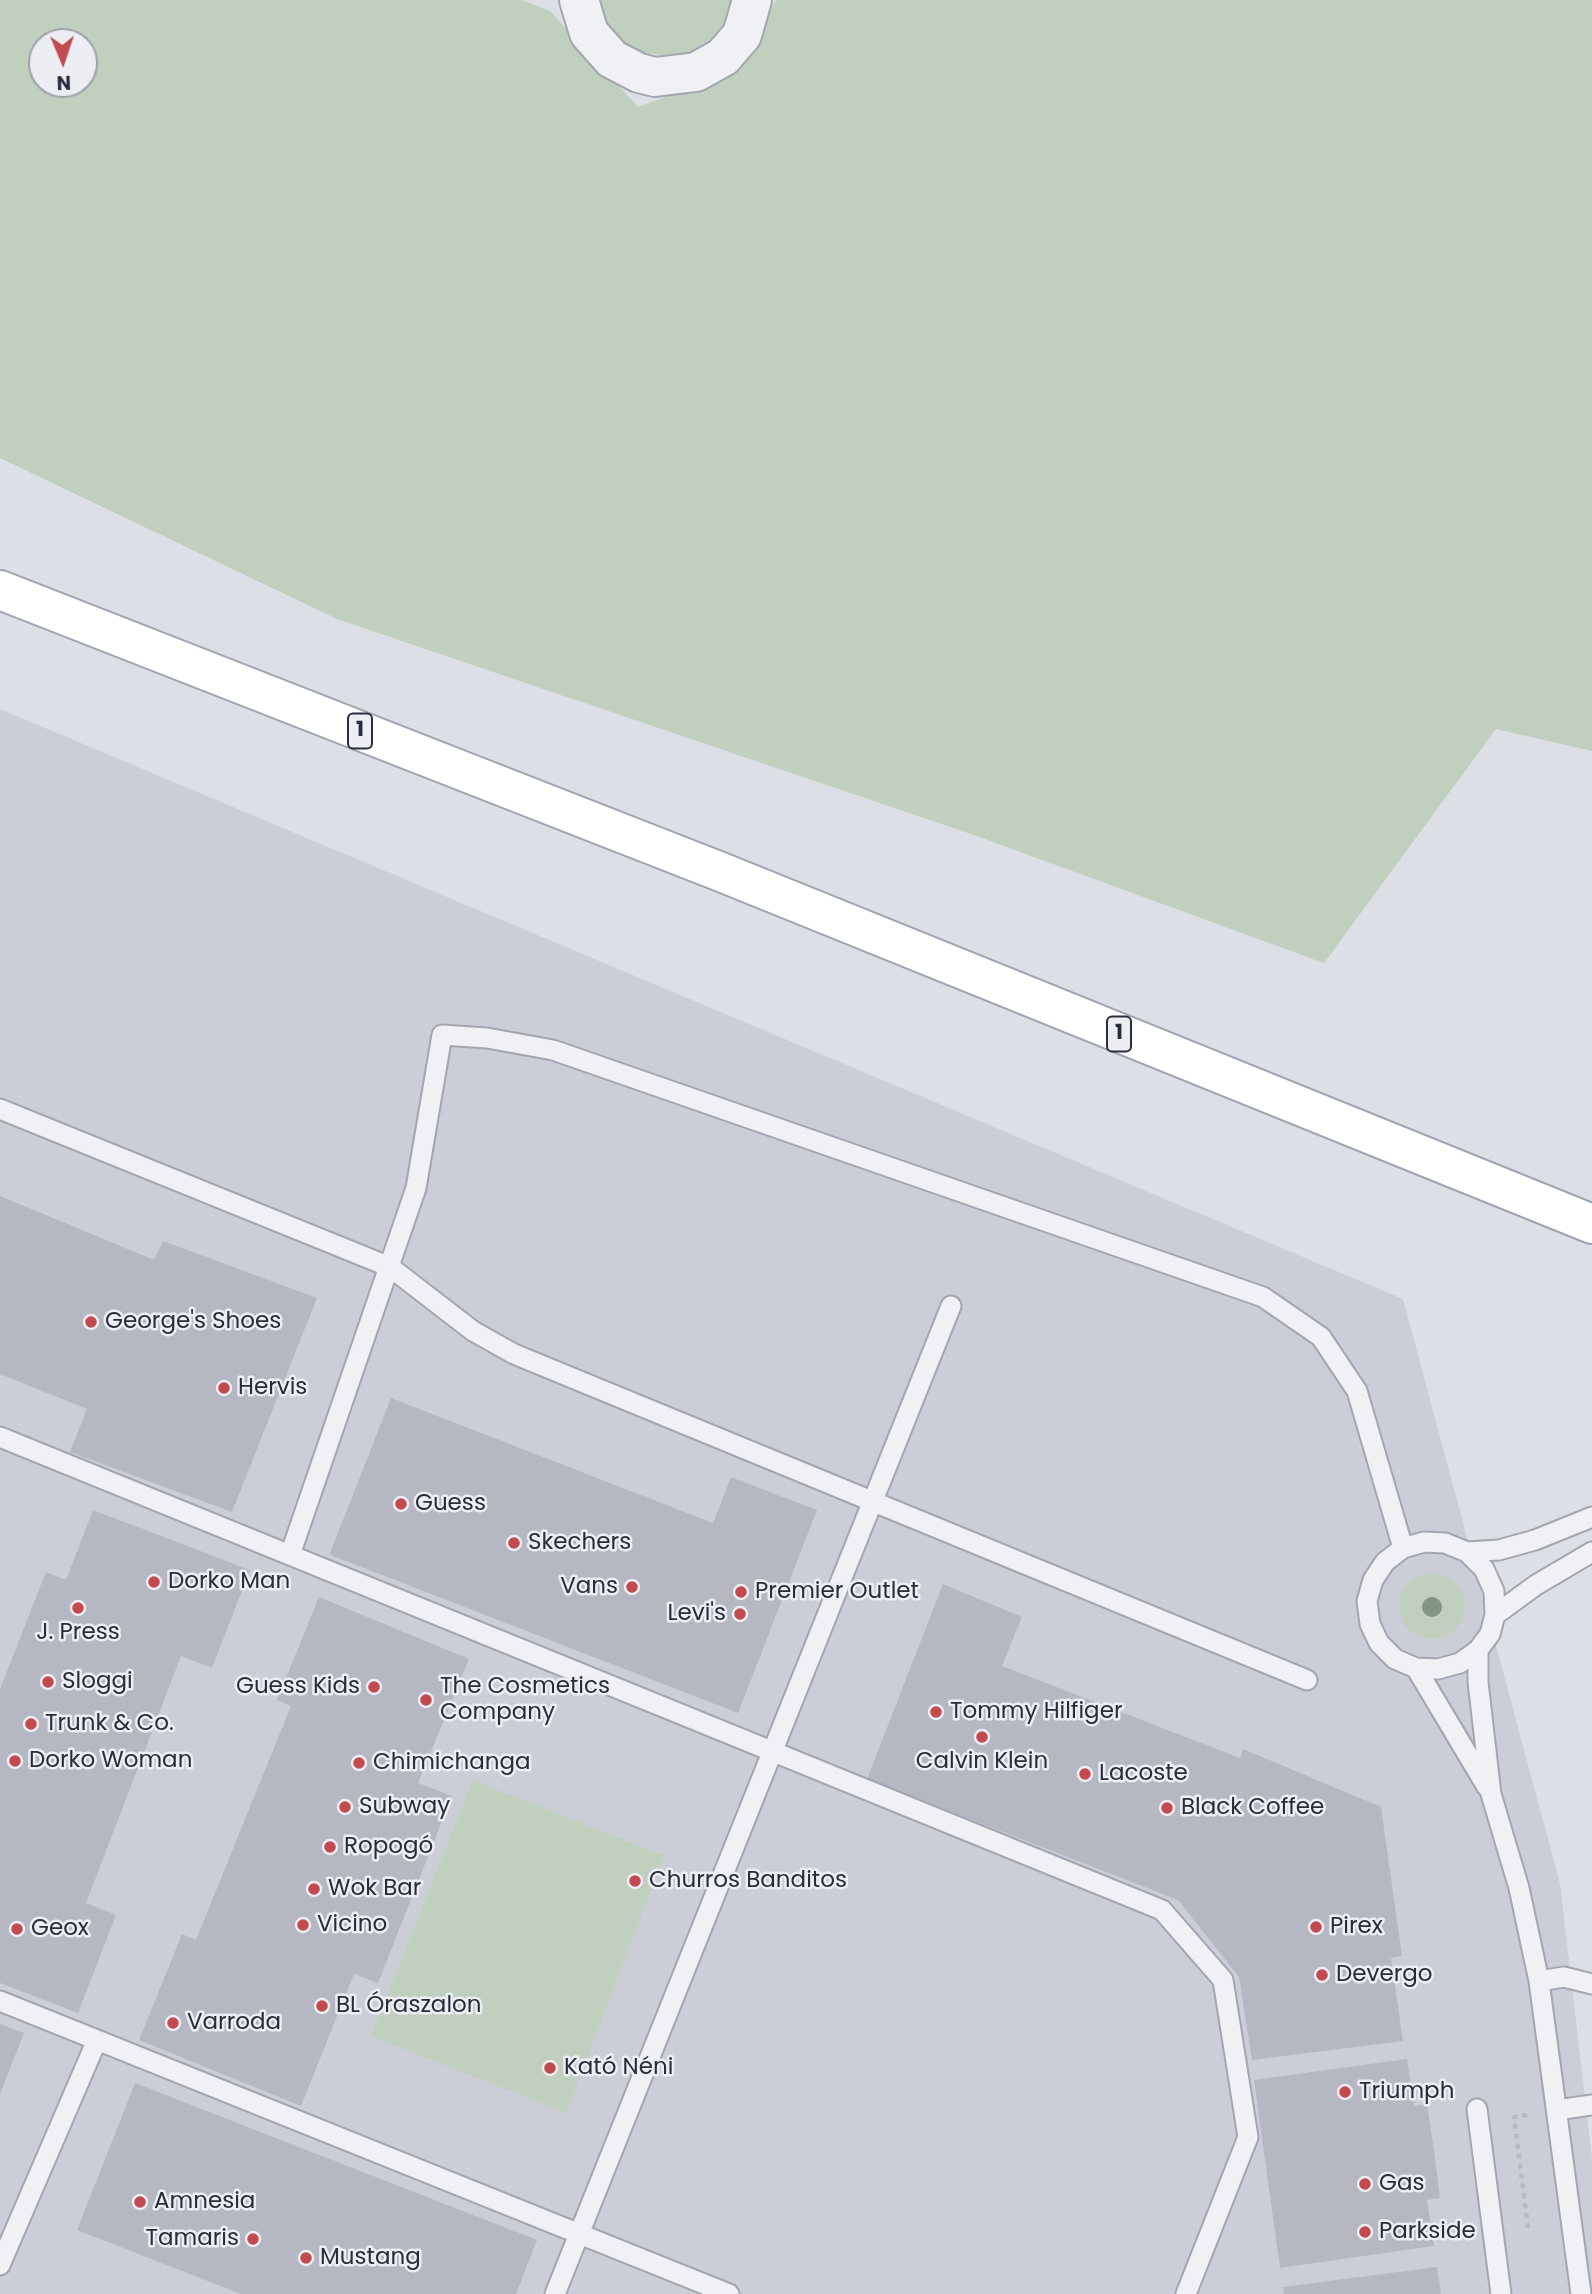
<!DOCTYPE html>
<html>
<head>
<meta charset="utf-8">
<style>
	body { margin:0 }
	#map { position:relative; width:1592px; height:2294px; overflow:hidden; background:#dddfe6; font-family:Poppins,sans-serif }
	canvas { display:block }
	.north { position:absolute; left:28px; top:28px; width:70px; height:70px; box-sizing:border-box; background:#eceef4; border:2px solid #9ea1aa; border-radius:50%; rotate:178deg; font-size:19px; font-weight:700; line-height:28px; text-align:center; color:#282d3b }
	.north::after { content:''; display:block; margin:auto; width:24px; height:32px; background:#c34a4f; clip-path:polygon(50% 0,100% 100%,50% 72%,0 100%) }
</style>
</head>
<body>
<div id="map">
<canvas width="1592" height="2294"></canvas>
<div class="north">N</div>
</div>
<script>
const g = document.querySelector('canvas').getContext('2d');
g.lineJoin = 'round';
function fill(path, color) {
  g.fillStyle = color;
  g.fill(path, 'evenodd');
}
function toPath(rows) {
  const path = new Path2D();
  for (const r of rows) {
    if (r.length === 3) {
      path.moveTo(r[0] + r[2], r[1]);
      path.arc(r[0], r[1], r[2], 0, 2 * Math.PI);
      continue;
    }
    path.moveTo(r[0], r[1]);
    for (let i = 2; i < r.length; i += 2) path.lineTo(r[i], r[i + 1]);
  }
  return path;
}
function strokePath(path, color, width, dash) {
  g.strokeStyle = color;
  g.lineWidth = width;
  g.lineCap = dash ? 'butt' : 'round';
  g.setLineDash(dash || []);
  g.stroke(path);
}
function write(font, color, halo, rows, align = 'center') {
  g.font = font + ' Poppins,sans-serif';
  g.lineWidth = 5;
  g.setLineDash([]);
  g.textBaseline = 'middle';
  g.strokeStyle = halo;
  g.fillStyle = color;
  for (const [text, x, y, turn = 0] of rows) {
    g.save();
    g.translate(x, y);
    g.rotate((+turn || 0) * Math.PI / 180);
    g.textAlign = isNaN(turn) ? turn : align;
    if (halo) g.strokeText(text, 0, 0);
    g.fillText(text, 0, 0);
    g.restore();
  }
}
fill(toPath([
	[0,709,1403,1299,1560,1884,1592,2159,1592,2294,0,2294]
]), '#cbced7');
fill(toPath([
	[0,0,522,0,550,11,638,107,739,70,776,0,1592,0,1592,751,1496,729,1324,963,971,834,337,619,0,458],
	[42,42,84,42,84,84,42,84],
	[595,0,736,0,726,24,712,40,693,51,668,56,643,53,621,41,604,23],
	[1432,1606,33],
	[473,1780,664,1856,566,2113,371,2036]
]), '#c1cfbf');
fill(toPath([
	[0,1196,154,1260,163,1241,317,1298,232,1512,70,1452,87,1409,0,1374],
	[391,1398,713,1523,731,1477,817,1510,738,1713,333,1556,330,1553],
	[93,1510,250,1570,212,1668,181,1656,86,1903,116,1915,78,2013,0,1983,0,1689,46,1572,66,1580],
	[943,1584,1022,1617,1002,1666,1240,1758,1243,1749,1381,1807,1402,1956,1391,1958,1403,2041,1252,2060,1239,1977,1178,1900,867,1779],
	[319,1597,469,1659,418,1783,452,1796,378,1983,354,1974,301,2106,139,2040,182,1934,196,1940,291,1706,277,1700],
	[0,2024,24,2033,0,2094],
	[1407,2059,1414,2106,1427,2104,1434,2151,1440,2198,1427,2200,1434,2246,1280,2268,1254,2080],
	[135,2083,537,2240,516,2294,241,2294,77,2230],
	[1437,2267,1441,2294,1284,2294,1283,2287]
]), '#b5b8c2');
const lane = toPath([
	[0,1109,390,1267,473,1331,514,1354,1307,1680],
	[0,1437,1162,1910,1223,1980,1248,2137,1186,2294],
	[1467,1552,1499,1550,1535,1540,1592,1517],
	[290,1555,416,1188,442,1035,487,1038,553,1050,1263,1297,1321,1337,1357,1391,1403,1548],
	[1495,1615,1494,1591,1484,1569,1467,1552,1445,1543,1424,1542,1403,1548,1385,1562,1373,1580,1367,1601,1370,1624,1379,1643,1395,1659,1416,1668,1438,1669,1460,1663,1478,1650,1490,1634,1495,1615,1536,1585,1592,1552],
	[1478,1650,1478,1682,1491,1794,1519,1888,1539,1981,1581,2294],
	[1416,1668,1487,1787],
	[1539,1981,1564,1977,1592,1984],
	[0,2001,729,2294],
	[1477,2109,1501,2294],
	[1557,2110,1592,2105],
	[0,2265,97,2040],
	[555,2294,951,1306]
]);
const street = toPath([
	[579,0,589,33,612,59,639,73,655,77,696,72,723,57,742,35,752,0]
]);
const primary = toPath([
	[0,590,721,872,1592,1224]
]);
strokePath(lane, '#a3a6af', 23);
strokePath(street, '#a3a6af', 42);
strokePath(primary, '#9da3b0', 42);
strokePath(toPath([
	[1528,2228,1514,2117,1528,2115]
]), '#b7bac0', 4.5, [5, 5]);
strokePath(lane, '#eff1f4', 19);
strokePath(street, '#eff1f4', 38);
strokePath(primary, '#fff', 38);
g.fillStyle = '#839485';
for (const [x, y] of [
	[1432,1607]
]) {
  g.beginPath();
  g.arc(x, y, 10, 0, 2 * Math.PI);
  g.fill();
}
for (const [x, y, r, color] of [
	[91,1322,7,"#c34a4f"],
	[224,1388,7,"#c34a4f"],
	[401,1504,7,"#c34a4f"],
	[514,1543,7,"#c34a4f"],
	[154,1582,7,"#c34a4f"],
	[632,1587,7,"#c34a4f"],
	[741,1592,7,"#c34a4f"],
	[78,1608,7,"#c34a4f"],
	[740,1614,7,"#c34a4f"],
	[48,1682,7,"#c34a4f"],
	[374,1687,7,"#c34a4f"],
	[426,1700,7,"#c34a4f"],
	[936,1712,7,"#c34a4f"],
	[31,1724,7,"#c34a4f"],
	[982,1737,7,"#c34a4f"],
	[15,1761,7,"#c34a4f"],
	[359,1763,7,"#c34a4f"],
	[1085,1774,7,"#c34a4f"],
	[345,1807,7,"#c34a4f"],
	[1167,1808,7,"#c34a4f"],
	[330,1847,7,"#c34a4f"],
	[635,1881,7,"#c34a4f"],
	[314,1889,7,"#c34a4f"],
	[303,1925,7,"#c34a4f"],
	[1316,1927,7,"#c34a4f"],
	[17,1929,7,"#c34a4f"],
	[1322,1975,7,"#c34a4f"],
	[322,2006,7,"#c34a4f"],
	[173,2023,7,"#c34a4f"],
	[550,2068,7,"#c34a4f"],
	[1345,2092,7,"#c34a4f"],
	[1365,2184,7,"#c34a4f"],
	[140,2202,7,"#c34a4f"],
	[1365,2232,7,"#c34a4f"],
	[253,2239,7,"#c34a4f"],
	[306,2258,7,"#c34a4f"]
]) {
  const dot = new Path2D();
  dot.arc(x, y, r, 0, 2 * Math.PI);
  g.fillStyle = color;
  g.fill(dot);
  strokePath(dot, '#eceef4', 2.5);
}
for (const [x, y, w] of [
	[360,731,24],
	[1119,1034,24]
]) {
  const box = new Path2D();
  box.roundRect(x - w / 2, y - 17.5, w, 35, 5);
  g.fillStyle = '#eceef4';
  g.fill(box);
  strokePath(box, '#282d3b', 2);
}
write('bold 21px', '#282d3b', null, [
	["1",360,731],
	["1",1119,1034]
]);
write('23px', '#282d3b', '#eceef4', [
	["George's Shoes",105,1322],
	["Hervis",238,1388],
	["Guess",415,1504],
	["Skechers",528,1543],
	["Dorko Man",168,1582],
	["Vans",618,1587,"right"],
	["Premier Outlet",755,1592],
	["Levi's",726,1614,"right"],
	["J. Press",78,1633,"center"],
	["Sloggi",62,1682],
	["Guess Kids",360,1687,"right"],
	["The Cosmetics",440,1687],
	["Company",440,1713],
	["Tommy Hilfiger",950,1712],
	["Trunk & Co.",45,1724],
	["Dorko Woman",29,1761],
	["Calvin Klein",982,1762,"center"],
	["Chimichanga",373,1763],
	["Lacoste",1099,1774],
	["Subway",359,1807],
	["Black Coffee",1181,1808],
	["Ropogó",344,1847],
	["Churros Banditos",649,1881],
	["Wok Bar",328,1889],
	["Vicino",317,1925],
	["Pirex",1330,1927],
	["Geox",31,1929],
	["Devergo",1336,1975],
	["BL Óraszalon",336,2006],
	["Varroda",187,2023],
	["Kató Néni",564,2068],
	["Triumph",1359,2092],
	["Gas",1379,2184],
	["Amnesia",154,2202],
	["Parkside",1379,2232],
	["Tamaris",239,2239,"right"],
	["Mustang",320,2258]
], 'left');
</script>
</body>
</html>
